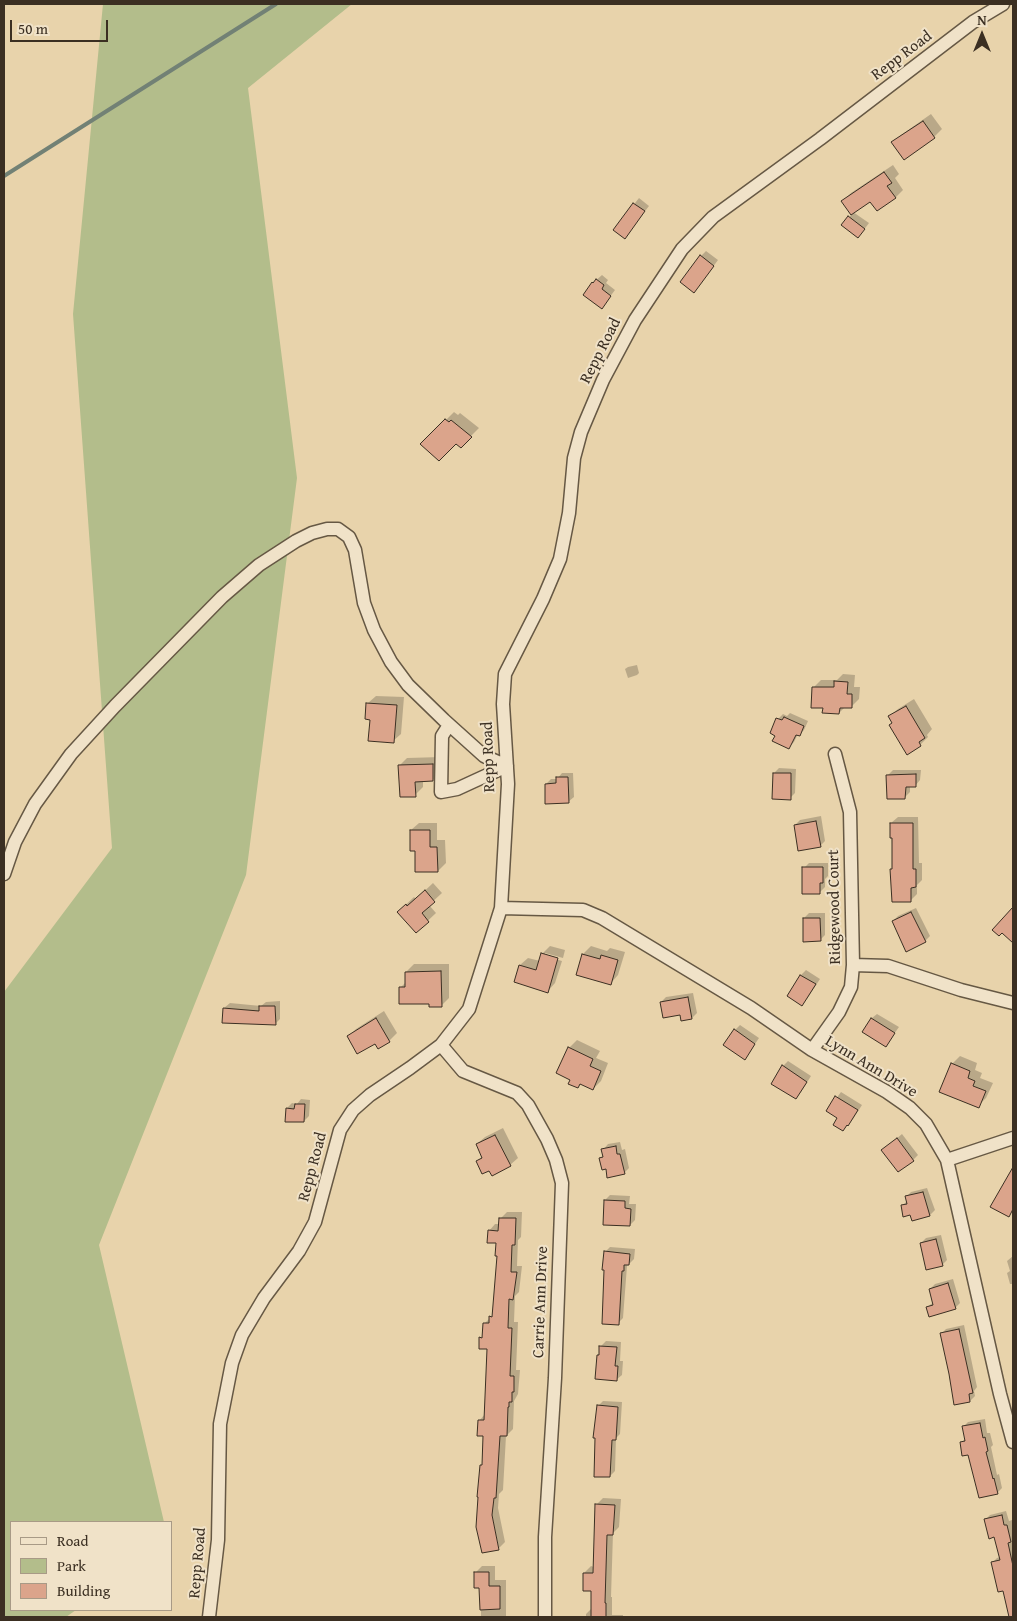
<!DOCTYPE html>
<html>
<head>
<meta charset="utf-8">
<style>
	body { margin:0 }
	#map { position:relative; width:1017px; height:1621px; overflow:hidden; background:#e8d3ab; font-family:"Gentium Book Plus",serif }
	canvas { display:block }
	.frame { position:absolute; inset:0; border:5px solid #3b2f22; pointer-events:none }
	.legend { position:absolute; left:10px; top:1521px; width:162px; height:90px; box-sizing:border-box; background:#f0e2c8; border:1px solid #a89a86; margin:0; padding:6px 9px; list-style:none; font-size:15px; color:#3b2f22 }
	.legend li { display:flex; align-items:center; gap:10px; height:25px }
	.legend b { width:25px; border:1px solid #a89a86 }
	.north { position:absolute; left:957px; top:10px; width:50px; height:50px; -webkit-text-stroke:4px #f0e2c8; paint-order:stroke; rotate:0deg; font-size:14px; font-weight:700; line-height:20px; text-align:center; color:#3b2f22 }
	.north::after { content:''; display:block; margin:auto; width:18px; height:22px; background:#3b2f22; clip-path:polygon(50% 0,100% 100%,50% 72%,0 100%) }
	.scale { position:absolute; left:10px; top:20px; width:98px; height:22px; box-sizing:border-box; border:2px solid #3b2f22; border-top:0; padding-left:6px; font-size:15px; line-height:18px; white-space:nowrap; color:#3b2f22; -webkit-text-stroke:4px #f0e2c8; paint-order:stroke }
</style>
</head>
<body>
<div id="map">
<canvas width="1017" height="1621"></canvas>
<div class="frame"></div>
<ul class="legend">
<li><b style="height:6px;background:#f0e2c8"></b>Road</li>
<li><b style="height:14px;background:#b3bd8b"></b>Park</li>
<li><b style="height:14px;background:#dba48b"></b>Building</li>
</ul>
<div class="north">N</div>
<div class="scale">50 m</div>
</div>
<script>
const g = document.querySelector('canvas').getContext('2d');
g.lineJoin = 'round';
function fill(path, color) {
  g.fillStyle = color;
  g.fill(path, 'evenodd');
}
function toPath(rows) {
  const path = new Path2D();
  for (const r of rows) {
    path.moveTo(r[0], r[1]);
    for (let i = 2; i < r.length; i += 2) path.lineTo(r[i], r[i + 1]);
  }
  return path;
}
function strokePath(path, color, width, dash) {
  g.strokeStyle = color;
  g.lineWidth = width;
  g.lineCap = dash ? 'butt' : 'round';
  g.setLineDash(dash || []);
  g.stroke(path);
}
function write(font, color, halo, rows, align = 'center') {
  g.font = font + ' "Gentium Book Plus",serif';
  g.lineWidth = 4;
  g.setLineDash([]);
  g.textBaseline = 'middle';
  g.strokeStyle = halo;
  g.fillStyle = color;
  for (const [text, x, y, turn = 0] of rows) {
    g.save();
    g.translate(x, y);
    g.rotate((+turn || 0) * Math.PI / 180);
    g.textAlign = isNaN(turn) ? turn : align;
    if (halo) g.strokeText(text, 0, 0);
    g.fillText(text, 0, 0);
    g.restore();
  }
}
fill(toPath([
	[103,4,352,4,248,88,297,478,246,875,99,1245,164,1522,11,1522,11,1610,76,1610,66,1617,4,1617,4,992,112,848,73,314]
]), '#b3bd8b');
fill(toPath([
	[931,114,942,129,934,137,893,142,901,135],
	[893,165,899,174,895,178,903,190,895,198,871,200,853,212,869,223,863,231,849,217,852,214,843,201,851,193],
	[639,198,649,206,629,232,614,230],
	[706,251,718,260,699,286,701,256],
	[602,275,608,280,606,283,615,290,606,302,584,295,593,283],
	[454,412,458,415,460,413,479,428,461,446,456,442,422,444],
	[637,665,639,673,637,675,628,678,625,669,628,667],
	[843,674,855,675,854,687,860,687,859,699,851,707,845,707,839,713,813,688,821,680,837,680],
	[376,696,404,697,401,734,393,741,371,718,368,703],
	[914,699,932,729,927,735,928,737,920,745,894,723,890,716,898,709],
	[790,713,808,721,804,730,799,735,798,734,794,742,789,747,776,735,778,719,783,714,787,716],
	[441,757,440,772,433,780,423,780,423,787,415,795,399,766,407,758],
	[779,768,796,769,795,793,790,798,774,773],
	[893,770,921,770,920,780,915,786,910,786,910,792,905,797,888,775],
	[562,773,573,773,574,797,568,802,546,784,551,779,557,779],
	[821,816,825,841,820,846,795,825,800,820],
	[898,817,918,817,919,863,922,863,922,880,917,885,917,894,910,901,893,868,891,823],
	[419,823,437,823,437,840,445,840,446,863,438,871,417,849,411,830],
	[809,863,828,863,828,876,825,879,825,887,820,892,804,868],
	[433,883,442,893,429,905,436,913,416,932,398,912,414,897,416,899],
	[916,908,930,936,925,941,893,921,898,916],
	[809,913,825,913,825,935,820,940,804,918],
	[550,946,565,950,563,958,545,953,545,956,562,961,555,983,548,991,520,965,528,958,540,961,542,954],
	[591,946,607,951,610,948,625,952,618,975,611,983,583,954],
	[414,964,449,964,449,998,441,1006,430,1003,400,988,406,982,406,972],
	[806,970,820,979,807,999,802,1004,788,995,801,975],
	[693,993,697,1013,692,1018,681,1014,661,1002,666,997],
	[280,1001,280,1019,275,1024,223,1022,224,1008,230,1003,261,1006,266,1002],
	[384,1011,397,1033,389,1041,378,1047,375,1042,348,1037,356,1029],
	[877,1014,899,1027,886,1045,864,1032,872,1018],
	[740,1025,759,1038,749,1053,735,1030],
	[577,1040,600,1051,596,1058,608,1063,601,1081,593,1089,581,1083,578,1086,569,1048],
	[960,1056,977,1063,975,1070,982,1073,980,1078,993,1083,986,1098,978,1106,952,1064],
	[788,1061,811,1076,801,1092,796,1097,783,1066],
	[841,1092,862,1105,853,1119,842,1130,838,1118,827,1111],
	[301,1099,310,1100,309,1116,304,1121,287,1108,292,1103,297,1104],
	[503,1128,518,1158,510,1165,490,1169,477,1161,483,1156,477,1144,485,1137],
	[902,1134,918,1155,913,1160,883,1150],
	[620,1142,622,1150,625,1149,629,1168,624,1173,607,1168,601,1159,604,1155,603,1150,608,1144],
	[927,1188,935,1210,930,1215,911,1214,902,1206,907,1201,906,1197,911,1192],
	[610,1195,630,1196,629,1204,636,1204,635,1220,630,1225,605,1200],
	[507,1212,522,1212,521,1237,518,1240,517,1266,522,1266,519,1292,515,1296,514,1322,518,1322,516,1370,520,1370,518,1394,514,1401,513,1429,506,1436,503,1490,499,1494,498,1508,505,1542,499,1548,481,1466,483,1463,484,1434,479,1421,485,1414,489,1348,481,1338,484,1335,484,1324,494,1314,499,1254,497,1242,489,1231,495,1224,500,1224,500,1219],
	[941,1235,947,1260,942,1265,921,1243,926,1238],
	[610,1247,635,1249,634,1259,627,1266,623,1318,618,1323,605,1252],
	[1013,1256,1013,1284,1010,1284,1007,1273,1010,1271,1007,1261],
	[953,1279,960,1303,955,1308,927,1307,934,1302,930,1289,935,1284],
	[964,1325,977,1387,974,1391,975,1396,970,1401,941,1334,946,1329],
	[606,1341,621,1342,620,1361,623,1361,622,1375,616,1380,598,1355,600,1353,601,1346],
	[603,1401,622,1402,620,1434,616,1438,615,1471,610,1476,597,1437,598,1406],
	[985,1419,987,1433,990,1433,993,1445,991,1447,997,1475,999,1474,1002,1488,997,1493,961,1443,966,1438,963,1427,968,1422],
	[603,1498,621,1499,619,1527,613,1533,611,1597,612,1597,612,1615,623,1615,623,1617,586,1617,586,1614,592,1608,592,1590,584,1573,591,1566,594,1567,596,1505],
	[1006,1511,1009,1521,1012,1520,1013,1527,1013,1617,1010,1617,1004,1589,992,1563,997,1558,1000,1557,995,1536,985,1520,990,1515],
	[482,1566,495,1566,495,1580,506,1580,506,1617,481,1617,481,1586,475,1573]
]), '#0003');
strokePath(toPath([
	[4,176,276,4]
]), '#728175', 4);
const building = toPath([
	[923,121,935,138,904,160,891,142,923,121],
	[884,172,892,183,887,186,896,198,877,211,870,202,851,215,841,201,884,172],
	[633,203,645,211,625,239,613,230,633,203],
	[848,216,865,229,858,238,841,225,848,216],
	[700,255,714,266,694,293,680,282,700,255],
	[596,279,604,285,602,289,611,296,602,309,583,295,592,282,593,283,596,279],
	[445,419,449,422,451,420,472,437,461,448,456,444,439,461,420,444,445,419],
	[834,681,848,682,847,694,852,694,852,708,840,708,839,714,822,713,823,708,811,708,812,687,834,687,834,681],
	[366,703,397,705,394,743,368,741,370,720,365,719,366,703],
	[906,706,925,738,919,742,921,746,907,755,889,725,892,723,888,716,906,706],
	[784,717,804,726,800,736,796,735,789,749,772,741,775,736,770,733,776,718,782,720,784,717],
	[433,764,433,781,415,782,416,797,400,797,398,765,433,764],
	[773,773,791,773,791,800,772,799,773,773],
	[916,774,916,787,906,787,905,799,887,799,886,775,916,774],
	[556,777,568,777,569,803,545,804,545,784,556,783,556,777],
	[816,821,821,847,798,851,794,825,816,821],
	[890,823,913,823,913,869,916,869,916,887,911,888,911,902,892,902,890,869,892,869,892,838,890,838,890,823],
	[410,830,430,830,430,847,437,847,438,872,415,872,415,851,410,851,410,830],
	[802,867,823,867,823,883,820,883,820,894,802,894,802,867],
	[425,890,435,902,422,913,429,922,416,933,397,912,406,904,407,906,425,890],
	[1013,907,1013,943,1002,933,999,936,992,930,1013,907],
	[911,912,926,942,906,952,892,921,911,912],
	[803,918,820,918,821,941,803,942,803,918],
	[541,953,558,958,548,993,514,982,519,965,536,970,541,953],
	[582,954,600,959,601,955,618,960,611,985,576,975,582,954],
	[441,971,442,1007,429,1007,429,1004,399,1004,399,987,405,987,405,972,441,971],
	[800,975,816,984,802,1006,787,996,800,975],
	[688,997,692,1019,681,1021,680,1015,663,1018,660,1002,688,997],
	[259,1006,275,1006,276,1025,222,1023,223,1008,259,1011,259,1006],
	[376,1018,390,1042,378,1049,375,1044,357,1054,347,1036,376,1018],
	[871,1018,895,1033,886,1047,862,1032,871,1018],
	[734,1029,755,1044,745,1060,723,1045,734,1029],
	[568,1047,593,1059,590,1066,601,1071,593,1090,580,1084,578,1088,568,1084,570,1080,556,1073,568,1047],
	[951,1063,970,1071,968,1078,975,1081,973,1086,986,1091,979,1108,939,1092,951,1063],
	[782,1065,807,1082,796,1099,771,1084,782,1065],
	[835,1096,858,1110,848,1126,847,1125,843,1131,833,1125,837,1118,826,1111,835,1096],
	[295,1104,305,1104,304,1122,285,1122,286,1108,294,1109,295,1104],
	[495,1135,511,1166,492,1176,489,1171,482,1174,476,1161,482,1158,476,1144,495,1135],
	[897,1138,914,1161,898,1172,881,1150,897,1138],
	[616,1146,617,1154,620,1154,625,1174,607,1178,606,1169,602,1170,599,1158,603,1157,601,1149,616,1146],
	[1013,1167,1013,1209,1009,1217,990,1207,1013,1167],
	[923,1192,930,1216,912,1221,910,1215,903,1217,901,1205,907,1204,905,1196,923,1192],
	[604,1200,625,1201,625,1208,631,1209,630,1226,603,1225,604,1200],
	[499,1218,516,1218,515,1245,512,1245,511,1272,517,1272,513,1300,509,1299,508,1328,512,1328,510,1376,514,1376,514,1392,512,1392,512,1402,509,1402,509,1407,508,1407,507,1436,500,1436,496,1498,494,1498,492,1515,499,1550,482,1553,476,1527,478,1497,477,1497,480,1465,482,1465,483,1436,477,1436,478,1420,484,1420,487,1349,479,1349,479,1337,482,1338,483,1323,489,1323,489,1316,492,1317,497,1256,495,1256,496,1243,487,1243,488,1230,498,1231,499,1218],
	[936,1239,943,1266,926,1270,920,1243,936,1239],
	[604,1251,630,1254,629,1265,624,1265,624,1271,622,1271,619,1325,602,1324,604,1270,602,1270,604,1251],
	[948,1283,956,1309,929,1317,926,1307,933,1305,929,1289,948,1283],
	[959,1329,973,1393,969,1394,970,1402,954,1405,949,1374,940,1333,959,1329],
	[599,1346,617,1347,615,1366,618,1366,617,1381,595,1379,597,1355,599,1355,599,1346],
	[597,1405,618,1407,616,1440,612,1440,610,1477,594,1477,595,1438,593,1438,597,1405],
	[980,1423,983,1438,985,1437,988,1451,986,1452,993,1479,994,1478,998,1494,979,1498,968,1455,962,1456,960,1442,965,1441,962,1426,980,1423],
	[595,1504,615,1505,613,1535,607,1535,605,1603,606,1603,606,1617,591,1617,591,1591,583,1591,583,1573,593,1573,595,1504],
	[1002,1515,1004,1525,1007,1525,1011,1542,1008,1543,1013,1566,1013,1617,1009,1617,1003,1591,998,1592,991,1562,1000,1560,994,1537,989,1539,984,1519,1002,1515],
	[474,1572,489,1572,489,1586,500,1586,500,1609,480,1610,479,1588,474,1588,474,1572]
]);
fill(building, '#dba48b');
strokePath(building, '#3b2f22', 1);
const minor = toPath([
	[449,725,442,736,441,792,457,789,507,766],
	[4,874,15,842,35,804,71,754,115,706,222,597,259,565,296,541,312,533,327,529,338,529,349,537,355,550,364,603,374,630,391,662,408,685,444,720,484,756,507,766],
	[501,908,583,910,602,918,751,1008,812,1050,887,1092,910,1108,926,1124,947,1160,1000,1394,1013,1442],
	[853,965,888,966,961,990,1013,1003],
	[441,1045,463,1071,517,1093,528,1105,547,1139,556,1160,562,1183,555,1378,545,1537,545,1617],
	[812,1050,839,1012,851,987,853,965,850,812,835,754],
	[947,1160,1013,1138],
	[209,1617,218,1540,220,1424,232,1363,242,1335,264,1298,299,1251,315,1222,340,1130,353,1110,370,1095,410,1068,441,1045,469,1009,501,908,508,784,503,704,505,674,543,599,560,559,569,513,574,458,581,432,603,380,635,320,682,249,713,217,820,139,973,22,1003,4]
]);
strokePath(minor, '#665844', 15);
strokePath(minor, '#f0e2c8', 12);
write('16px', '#3b2f22', '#f0e2c8', [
	["Repp Road",902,56,-37],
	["Repp Road",601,351,-63],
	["Repp Road",489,757,-92],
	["Ridgewood Court",835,907,-91],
	["Lynn Ann Drive",871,1067,31],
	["Repp Road",313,1167,-75],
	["Carrie Ann Drive",541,1302,-88],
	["Repp Road",198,1563,-85]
]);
</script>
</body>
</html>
